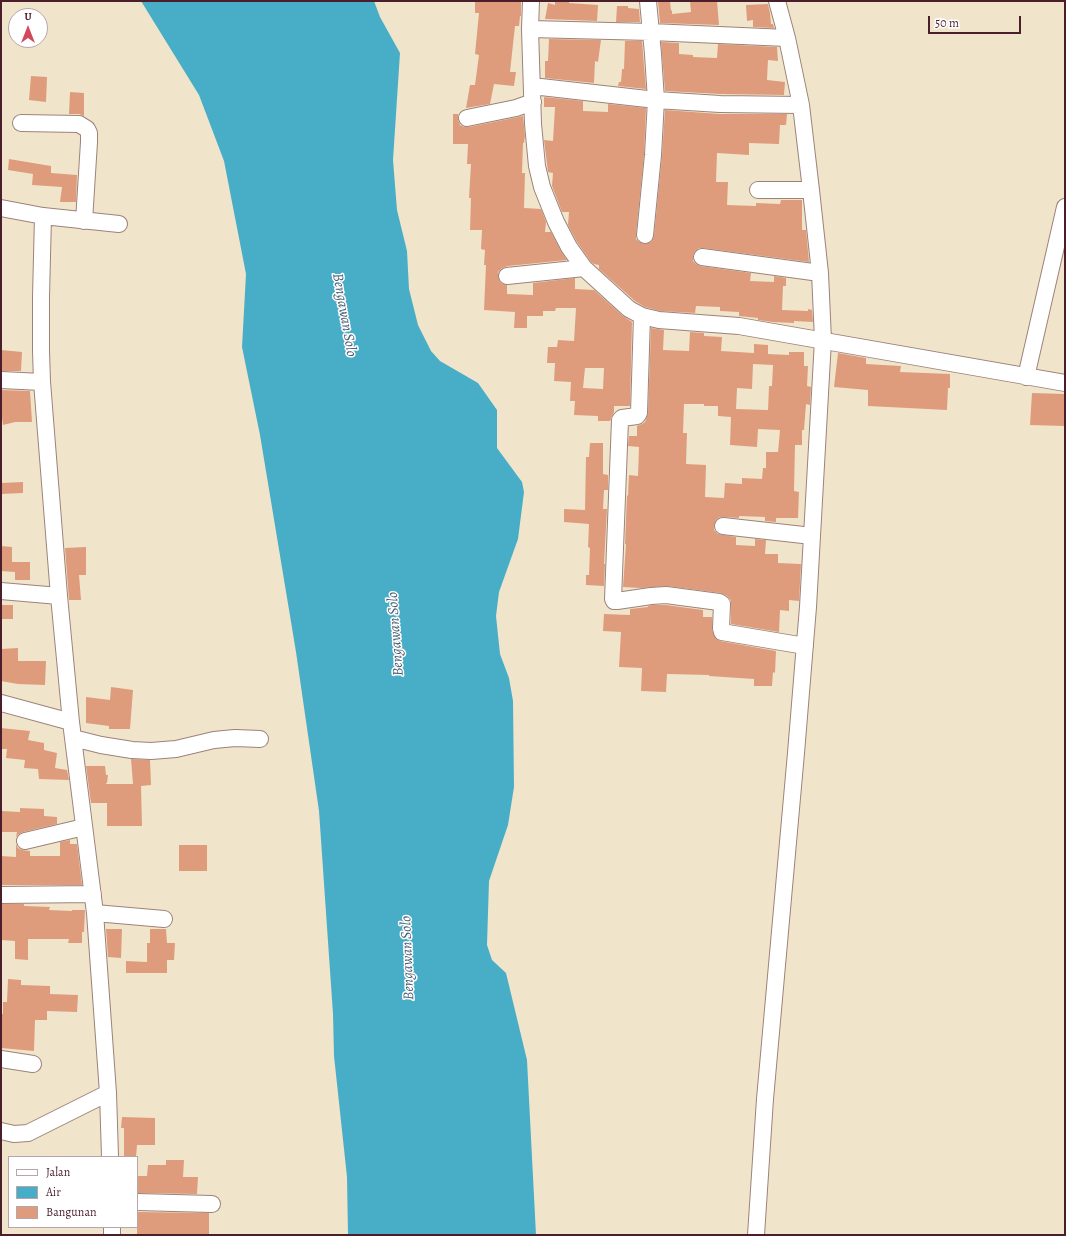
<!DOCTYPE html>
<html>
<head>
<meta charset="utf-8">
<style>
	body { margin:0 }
	#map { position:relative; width:1066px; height:1236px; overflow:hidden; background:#f0e5ca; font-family:Alegreya,serif }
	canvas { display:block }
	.frame { position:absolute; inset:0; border:2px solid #4a1f2b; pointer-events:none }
	.legend { position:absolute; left:8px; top:1156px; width:130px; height:72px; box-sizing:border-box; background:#fff; border:1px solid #b7a5aa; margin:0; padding:5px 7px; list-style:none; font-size:12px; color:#4a1f2b }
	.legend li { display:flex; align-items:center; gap:8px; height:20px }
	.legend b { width:20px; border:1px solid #b7a5aa }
	.north { position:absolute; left:8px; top:8px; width:40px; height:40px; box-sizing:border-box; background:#fff; border:1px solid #b7a5aa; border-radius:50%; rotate:0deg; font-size:11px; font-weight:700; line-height:16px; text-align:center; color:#4a1f2b }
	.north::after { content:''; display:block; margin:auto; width:14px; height:18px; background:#d1495b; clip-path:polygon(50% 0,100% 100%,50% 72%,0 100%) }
	.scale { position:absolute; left:928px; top:16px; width:93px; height:18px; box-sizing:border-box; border:2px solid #4a1f2b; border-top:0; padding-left:5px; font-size:12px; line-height:14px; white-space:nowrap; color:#4a1f2b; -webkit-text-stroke:3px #fff; paint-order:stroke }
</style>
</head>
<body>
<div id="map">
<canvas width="1066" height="1236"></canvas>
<div class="frame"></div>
<ul class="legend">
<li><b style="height:5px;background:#fff"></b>Jalan</li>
<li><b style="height:11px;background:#48aec8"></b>Air</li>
<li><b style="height:11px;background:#de9c7d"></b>Bangunan</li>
</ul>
<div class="north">U</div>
<div class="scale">50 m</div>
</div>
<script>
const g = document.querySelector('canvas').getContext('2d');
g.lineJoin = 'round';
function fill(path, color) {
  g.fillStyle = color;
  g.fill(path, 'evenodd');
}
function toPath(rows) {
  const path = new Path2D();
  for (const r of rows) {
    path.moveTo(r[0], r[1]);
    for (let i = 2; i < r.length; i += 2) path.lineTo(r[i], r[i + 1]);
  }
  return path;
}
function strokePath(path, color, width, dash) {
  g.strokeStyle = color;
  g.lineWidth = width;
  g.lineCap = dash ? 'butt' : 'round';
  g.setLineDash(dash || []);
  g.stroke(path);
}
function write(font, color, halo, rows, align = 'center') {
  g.font = font + ' Alegreya,serif';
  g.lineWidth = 3;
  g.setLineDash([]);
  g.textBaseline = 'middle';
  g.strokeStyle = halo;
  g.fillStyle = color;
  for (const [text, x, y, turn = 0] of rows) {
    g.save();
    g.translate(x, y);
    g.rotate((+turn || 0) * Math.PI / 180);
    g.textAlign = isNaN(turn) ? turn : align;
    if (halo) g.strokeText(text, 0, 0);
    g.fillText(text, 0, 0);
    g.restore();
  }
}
fill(toPath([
	[141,1,374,1,380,17,400,53,393,160,397,210,407,251,409,289,418,325,431,351,440,361,478,383,497,410,497,448,522,482,524,492,518,539,499,592,496,616,500,654,509,678,513,701,514,787,508,825,489,881,487,945,492,960,506,973,527,1060,536,1235,348,1235,347,1177,334,1056,333,1014,319,811,296,652,260,435,242,347,246,274,224,161,199,95]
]), '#48aec8');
fill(toPath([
	[475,1,521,1,521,16,520,16,519,26,515,26,510,72,516,72,514,86,494,84,490,104,466,108,470,85,475,85,479,55,475,54,479,13,475,13],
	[555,1,569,1,569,3,598,5,597,21,545,19,548,3,555,5],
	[658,1,670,1,671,11,672,10,672,14,691,12,690,1,717,1,719,25,660,23],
	[768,4,770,13,771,24,773,24,774,28,753,27,753,20,747,21,746,5],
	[617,6,628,6,628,8,639,9,640,22,616,22],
	[549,39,601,40,598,62,595,61,594,83,545,78,545,61,548,61],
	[625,41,642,41,646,89,618,86,619,82,621,82,622,69,624,69],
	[661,42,679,43,679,54,693,55,693,57,717,58,718,44,777,47,778,61,768,60,767,80,785,82,784,95,720,94,665,91],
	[31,76,47,77,46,102,29,100],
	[70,92,84,93,84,116,79,114,69,114],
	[544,97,583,101,583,111,608,112,608,104,646,108,644,154,636,234,636,239,639,242,644,244,649,243,652,241,654,236,662,156,665,110,720,114,787,114,786,125,780,125,779,144,749,143,749,155,717,153,716,182,728,182,727,205,756,206,756,203,780,204,781,200,802,200,802,230,806,230,809,262,703,248,699,248,695,251,693,256,693,261,696,264,700,266,751,273,750,281,774,282,774,276,786,278,786,286,783,286,782,310,808,311,808,309,812,310,813,322,794,321,794,323,773,322,758,320,758,318,739,316,739,312,720,311,720,307,696,306,695,313,660,311,645,307,635,301,599,269,599,265,594,264,591,262,577,242,568,225,569,212,562,212,552,186,553,173,548,172,544,140,553,141,555,107,544,107],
	[453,114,458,114,458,120,460,125,464,127,469,127,523,116,525,136,524,143,523,143,522,173,525,173,524,208,541,209,546,222,545,232,551,232,561,251,567,260,508,266,502,268,498,272,498,277,500,282,503,284,507,285,507,294,533,295,533,283,575,278,575,289,594,290,623,316,632,322,630,406,614,406,614,412,610,421,598,421,598,416,574,415,575,401,570,401,571,382,554,381,555,363,547,363,548,347,557,347,558,340,574,341,576,308,556,308,555,311,543,311,543,316,527,316,527,328,514,328,515,312,484,310,486,265,484,265,485,250,481,249,482,230,470,230,471,198,469,198,471,164,467,164,468,144,453,144],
	[585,368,604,368,603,389,583,388],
	[9,159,51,166,51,173,77,175,76,202,60,202,62,187,32,185,33,174,8,170],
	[651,328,664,330,663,350,689,351,690,332,704,333,704,336,722,337,721,351,754,353,754,344,768,345,768,354,789,355,789,352,804,352,804,366,808,366,807,386,811,387,810,405,806,404,804,430,802,430,802,445,795,445,794,491,799,492,798,518,776,518,776,522,765,521,765,517,739,516,739,518,724,517,720,517,716,520,714,525,714,530,718,534,736,537,736,545,755,546,755,539,766,540,765,554,778,554,778,563,801,564,799,601,789,600,789,611,780,610,779,632,731,624,731,600,727,596,721,593,667,586,641,588,623,587,626,544,625,544,627,495,628,496,629,475,638,476,639,447,628,446,629,436,637,436,637,426,642,424,645,422,648,414],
	[753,364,773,365,772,386,769,386,768,410,736,409,737,388,752,389],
	[684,404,704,404,704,406,718,406,718,416,731,417,730,445,757,447,758,429,780,430,778,452,766,452,766,468,763,468,762,479,742,478,742,484,725,483,724,498,705,497,706,465,686,464,687,433,683,433],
	[1,350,22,352,21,371,1,371],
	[838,353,866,358,866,364,901,366,900,372,950,374,950,388,948,388,947,410,868,406,868,390,834,387],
	[1,390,30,391,32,422,15,422,3,425,2,418,1,418],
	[1032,393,1065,394,1065,426,1030,425],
	[590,443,603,443,603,474,608,475,608,490,604,490,603,509,607,509,604,564,605,564,604,586,586,585,586,575,589,575,590,548,588,547,589,524,564,522,564,509,585,510,586,457,589,457],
	[23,482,23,493,1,494,1,483],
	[1,546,12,547,12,562,30,562,30,580,15,580,15,572,1,571],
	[86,547,86,575,79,575,81,600,69,600,65,548],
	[1,605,13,605,13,619,1,619],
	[652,605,666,605,703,610,703,617,712,617,712,630,716,639,720,641,776,651,775,673,773,672,772,686,754,686,754,679,709,676,709,675,667,674,666,692,641,691,642,668,619,667,621,632,603,631,604,614,630,615,630,609,648,607,648,606],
	[18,648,18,661,46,661,45,685,18,684,1,681,1,649],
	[111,687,133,690,130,729,109,729,109,726,86,723,86,697,110,700],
	[1,728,30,731,28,740,44,743,44,750,57,753,55,768,67,770,69,780,39,779,38,769,24,768,25,760,6,758,7,749,1,749],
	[131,759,150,760,151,785,141,786,142,826,107,826,107,803,91,803,86,766,105,766,106,775,108,775,107,783,106,783,106,784,133,784],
	[20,808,44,809,44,816,57,817,57,824,23,832,19,834,16,837,17,832,1,832,1,811,20,812],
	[70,840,70,844,77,844,82,885,2,885,1,856,16,857,16,844,18,848,22,850,30,851,30,856,60,856,60,842],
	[179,845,207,845,207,871,179,871],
	[1,904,24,904,24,906,50,907,49,910,72,911,72,910,85,910,84,932,82,932,82,943,68,943,69,939,28,939,28,960,15,959,15,941,1,940],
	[106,929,122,929,121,958,108,957],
	[150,929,166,929,167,943,175,943,174,960,167,960,167,973,126,973,126,961,147,962,147,943,150,943],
	[8,979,21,980,21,985,50,986,50,994,78,995,77,1012,47,1011,47,1020,35,1020,34,1051,1,1048,2,1014,3,1014,3,1002,7,1002],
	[122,1117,155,1118,155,1145,137,1145,136,1157,124,1157,124,1128,121,1128],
	[166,1160,184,1160,183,1177,198,1177,197,1194,137,1193,137,1176,147,1176,148,1165,166,1165],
	[137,1212,209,1213,209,1235,137,1235]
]), '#de9c7d');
const minor = toPath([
	[531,1,530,29,533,124,537,166,542,187,556,222,569,247,584,268,629,309,642,316,659,320,739,326,1065,383],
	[530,29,651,32,787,38],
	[532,86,656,100,720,104,801,105],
	[467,118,516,108,533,102],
	[21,123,79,124,87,129,89,133,89,142,84,221],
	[758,190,811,190],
	[1,208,43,216,119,224],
	[43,216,41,297,41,351,42,382,59,596,71,722,95,913,108,1093,110,1157],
	[645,235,653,155,656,100,653,54,648,1],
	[702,257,820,273],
	[507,276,584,268],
	[642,316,639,413,637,416,622,418,620,420,613,599,614,601,617,601,651,596,666,595,719,602,722,604,721,628,722,632,805,646],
	[1026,377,1065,207],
	[1,380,42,382],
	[723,526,812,536],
	[1,591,59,596],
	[1,703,71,722],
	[73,738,101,745,132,750,151,751,176,749,214,740,235,738,260,739],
	[25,841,84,827],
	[1,895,93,894],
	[95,913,164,919],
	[1,1059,33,1064],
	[1,1131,14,1134,28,1133,108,1093],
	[137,1202,212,1204],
	[112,1227,112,1235],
	[756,1235,765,1099,796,753,808,607,823,340,820,273,811,190,801,105,787,38,777,1]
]);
strokePath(minor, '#9d827a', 18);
strokePath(minor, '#fff', 16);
write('italic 15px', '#495f72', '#fff', [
	["Bengawan Solo",344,315,80],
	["Bengawan Solo",396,634,-94],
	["Bengawan Solo",408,958,-92]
]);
</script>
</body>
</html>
